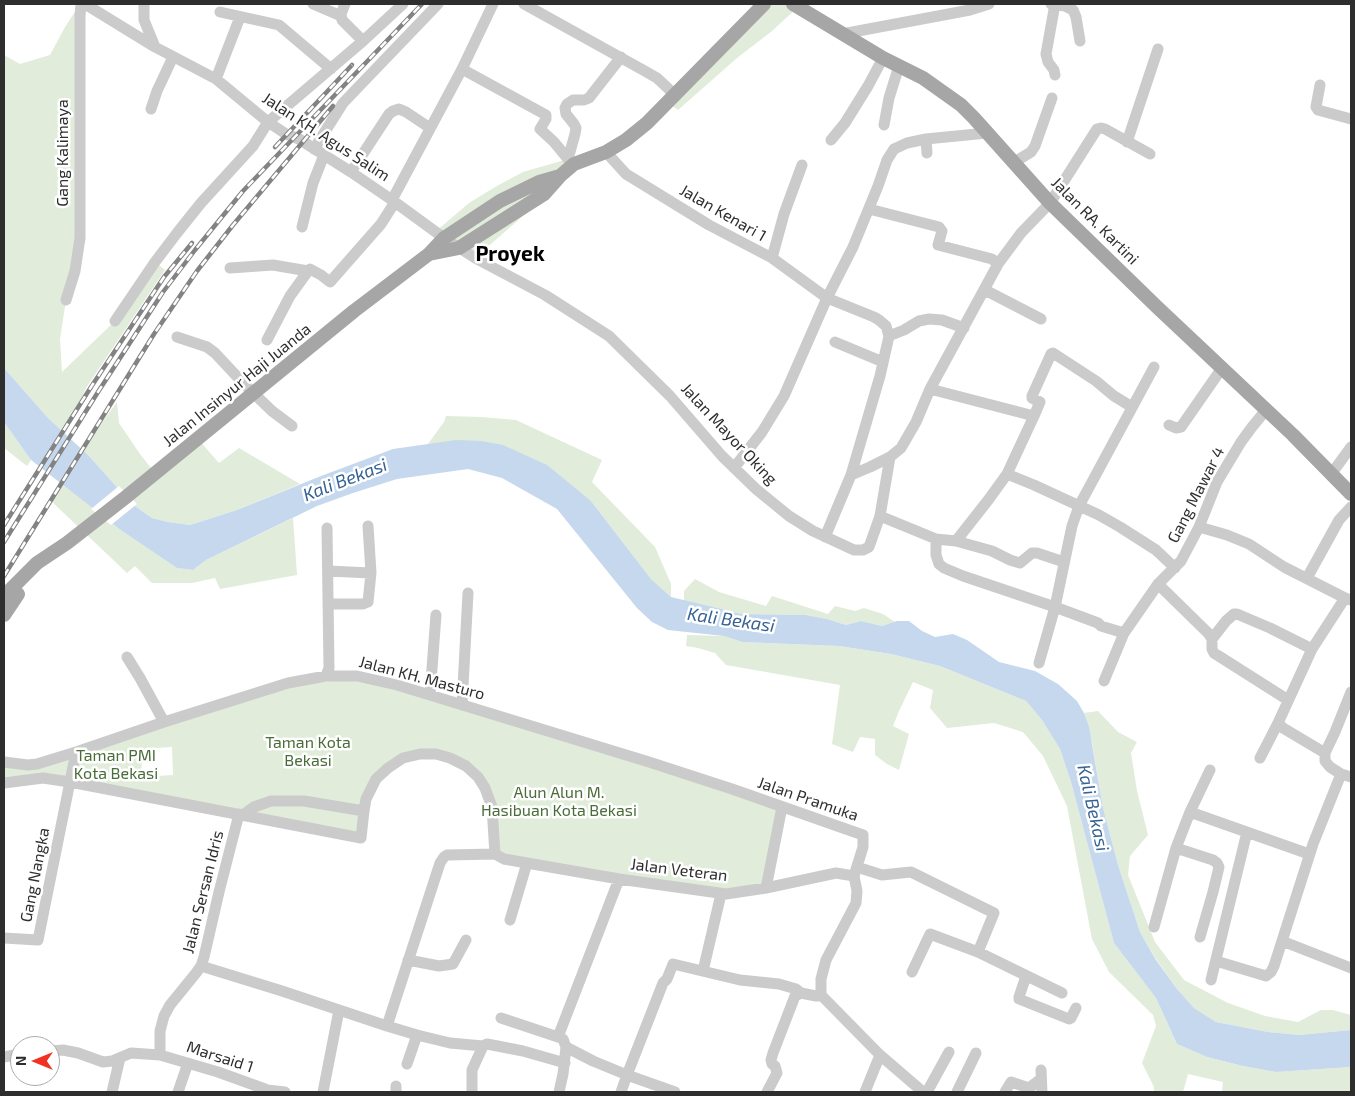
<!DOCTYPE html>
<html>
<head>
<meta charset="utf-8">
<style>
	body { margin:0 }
	#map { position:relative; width:1355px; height:1096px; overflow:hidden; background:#fff; font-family:"Exo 2",sans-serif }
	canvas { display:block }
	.frame { position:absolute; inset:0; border:5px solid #2e2e2e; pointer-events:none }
	.north { position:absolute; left:10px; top:1036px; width:50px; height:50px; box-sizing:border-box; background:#fff; border:1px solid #ababab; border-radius:50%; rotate:270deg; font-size:14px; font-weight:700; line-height:20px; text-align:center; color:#2e2e2e }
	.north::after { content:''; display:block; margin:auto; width:18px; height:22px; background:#f13223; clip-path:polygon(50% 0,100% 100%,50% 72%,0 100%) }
</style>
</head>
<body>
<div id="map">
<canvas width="1355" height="1096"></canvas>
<div class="frame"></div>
<div class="north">N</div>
</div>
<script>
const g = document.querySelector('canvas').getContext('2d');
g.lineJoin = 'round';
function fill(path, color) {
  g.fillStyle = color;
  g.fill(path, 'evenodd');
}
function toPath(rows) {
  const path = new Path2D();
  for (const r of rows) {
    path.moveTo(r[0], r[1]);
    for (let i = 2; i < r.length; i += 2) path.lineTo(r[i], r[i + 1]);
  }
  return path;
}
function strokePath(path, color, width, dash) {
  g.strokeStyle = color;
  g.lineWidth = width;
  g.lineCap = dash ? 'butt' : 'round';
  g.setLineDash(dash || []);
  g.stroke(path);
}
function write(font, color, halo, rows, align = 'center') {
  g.font = font + ' "Exo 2",sans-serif';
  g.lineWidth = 5;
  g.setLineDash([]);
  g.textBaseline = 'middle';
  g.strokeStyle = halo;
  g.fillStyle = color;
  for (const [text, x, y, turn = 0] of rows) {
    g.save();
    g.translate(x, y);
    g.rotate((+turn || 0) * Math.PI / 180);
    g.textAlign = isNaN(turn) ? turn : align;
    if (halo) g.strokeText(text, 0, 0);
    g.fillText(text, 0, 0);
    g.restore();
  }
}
fill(toPath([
	[80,4,80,238,66,300,60,339,62,372,115,321,155,262,165,270,86,388,65,434,48,418,4,368,4,55,20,64,50,55,65,27],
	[764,4,793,4,798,7,772,31,737,58,678,110,667,102],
	[568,159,539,202,475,258,435,232,469,203,495,187,523,172],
	[117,402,119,423,140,454,155,473,198,439,219,463,239,448,300,484,237,510,190,525,168,522,152,518,132,504,89,456,82,450],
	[446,416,482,417,516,420,602,460,592,482,655,547,671,584,671,597,651,579,591,501,574,488,428,444,444,422],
	[4,422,31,460,27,466,4,448],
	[61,483,122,531,177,568,193,570,206,560,293,518,297,575,220,589,215,578,192,583,152,583,135,566,127,573,50,500],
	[695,579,719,592,766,606,772,596,828,614,835,606,855,611,864,608,883,614,895,622,882,626,861,621,846,625,827,619,806,615,742,614,684,601,684,591],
	[687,635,724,636,742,642,839,646,891,654,940,666,1026,701,1042,720,1060,749,1071,782,1114,943,1156,998,1177,1044,1207,1057,1243,1066,1276,1072,1351,1067,1351,1092,1222,1092,1223,1082,1188,1074,1183,1092,1154,1092,1154,1087,1142,1063,1156,1026,1153,1015,1109,972,1092,939,1067,806,1043,756,1023,732,994,723,947,728,930,708,933,690,913,682,899,711,893,726,909,734,899,770,887,764,875,755,875,739,860,737,853,752,832,744,840,685,726,665,715,653,698,648,686,646],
	[360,677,782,807,766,888,726,894,495,854,492,807,466,766,420,754,376,779,361,838,70,782,4,783,4,762,28,765,270,689],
	[172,747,173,775,142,777,141,749],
	[1098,711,1118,732,1137,742,1131,753,1137,791,1148,835,1130,856,1128,875,1155,942,1184,980,1228,1003,1265,1016,1298,1022,1321,1010,1333,1010,1351,1015,1351,1030,1299,1035,1268,1032,1216,1022,1194,1008,1177,989,1156,959,1140,932,1118,865,1103,808,1092,743,1084,713]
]), '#e1ecda');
fill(toPath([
	[4,368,48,418,89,456,132,504,152,518,168,522,190,525,237,510,321,476,393,449,456,440,481,441,503,445,547,465,591,501,651,579,671,597,742,614,806,615,827,619,846,625,861,621,882,626,897,621,909,621,922,631,935,637,953,634,967,640,999,662,1035,671,1058,684,1077,701,1084,713,1089,727,1103,808,1118,865,1140,932,1156,960,1177,989,1194,1008,1216,1022,1268,1032,1299,1035,1351,1030,1351,1067,1276,1072,1243,1066,1207,1057,1177,1044,1156,998,1114,943,1071,782,1060,749,1042,720,1026,701,940,666,891,654,839,646,742,642,724,636,668,630,652,622,637,608,557,509,502,478,468,469,397,479,353,493,317,506,206,560,193,570,177,568,122,531,31,460,4,422]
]), '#c5d8ee');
fill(toPath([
	[119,486,137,504,111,525,91,509]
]), '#fff');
strokePath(toPath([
	[85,4,155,47,216,79,268,122,286,134,299,139,351,172,392,200,444,238,475,258,545,295,609,336,670,396,722,456,756,489,789,516,813,531,854,550,863,550,869,547,880,516,890,457],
	[144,4,144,20,155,47],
	[313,4,341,16],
	[345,4,341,14,342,20,363,41],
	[524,4,643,70,657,78,674,94],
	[1051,4,1065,6,1073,10,1076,17,1080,41],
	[1055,4,1046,54,1048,62,1054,70,1055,75],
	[220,12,279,25,331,69],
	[842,34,970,10,989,4],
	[462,69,546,115,546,119,540,129,554,142,568,159,574,164],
	[216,79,240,17],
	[1320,85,1316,107,1318,110,1351,119],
	[151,109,157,91,173,57],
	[884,125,889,98,899,66],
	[926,139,927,153],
	[831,140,845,123,868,86,883,58],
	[1127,142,1158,49],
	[314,149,343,103,438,4],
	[606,152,626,174,709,225,772,258,827,298,874,317,879,320,886,326,889,336,880,376,851,475],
	[568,159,575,134,576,128,574,124,566,114,565,108,567,104,573,100,584,100,589,98,621,57],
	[1013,163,1031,152,1035,146,1052,98],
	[351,172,389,114,393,111,399,109,406,112,430,128],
	[392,200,462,69,493,4],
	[869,209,939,227,942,231,938,245,992,259,998,264],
	[302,227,313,183,324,155],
	[772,258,784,214,802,165],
	[230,268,273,265,308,271,310,269,321,275,330,282,381,224,395,202],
	[985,290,1041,319],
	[66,300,75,271,80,238,80,16,81,4],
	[115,321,155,262,177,233,201,203,253,146,268,122,363,41,403,4],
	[889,336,904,330,919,321,929,319,942,320,964,328],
	[177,337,207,347,215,353,244,384,272,411,292,426],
	[267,340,290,296,308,271],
	[835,342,883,362],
	[1034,416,1040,402,1032,398,1032,396,1051,354,1053,353,1096,381,1114,396,1132,407],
	[1169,425,1176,428,1181,427,1222,368],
	[734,468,762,432,784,396,827,298,853,247,878,186,887,160,894,149,907,143,926,139,987,133],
	[1332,473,1351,447],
	[1007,474,1034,485,1099,515,1120,527,1156,550,1175,568],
	[880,516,936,539,956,541,989,499,1007,474,1034,416,930,389],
	[1199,527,1227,535,1249,544,1284,567,1345,598],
	[825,537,851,475,870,467,890,457,901,448,916,422,930,389,998,264,1021,233,1050,203,1097,129,1101,128,1105,129,1150,154],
	[936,539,936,555,939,564,944,568,963,576,1055,607,1098,623,1101,626,1124,633],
	[956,541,992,551,1010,560,1020,563,1032,553,1037,553,1064,562],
	[328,571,371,573],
	[1307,578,1339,520,1351,507],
	[1158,584,1208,633,1212,639,1212,649,1214,653,1288,700],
	[328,604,363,604,368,602,371,573,368,526],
	[1212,639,1226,621,1234,614,1237,614,1270,628,1312,649],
	[127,657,140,678,164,722],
	[1039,663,1055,607,1072,526,1079,506,1154,367],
	[326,676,329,668,327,528],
	[1104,681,1124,633,1158,584,1181,561,1199,527,1217,482,1241,442,1252,427,1266,410],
	[1351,692,1335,732,1325,753,1325,761,1330,767,1341,774,1351,777],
	[430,695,436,615],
	[462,705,468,593],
	[1325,753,1283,728,1278,723,1312,649,1345,598,1351,600],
	[1260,758,1278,723],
	[4,762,28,765,37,764,76,752,164,722,288,683,326,676,357,676,397,685,430,695,649,762,732,789,863,835,863,847,854,876],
	[1341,774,1313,844,1282,941,1351,968],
	[4,783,43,778,70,782,361,838,364,811,366,799,376,779,388,768,403,758,420,754,436,754,450,758,466,766,478,777,485,788,492,807,495,854,504,859,619,879,726,894,766,888,836,873,854,876],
	[1190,812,1309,854],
	[243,815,254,807,271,801,304,801,364,811],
	[1176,848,1213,860,1217,863,1219,867,1213,892,1200,937],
	[857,867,882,875,911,872,994,913,978,952],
	[854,876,857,891,856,903,826,960,821,979,821,995,880,1055,923,1092],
	[766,888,782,807],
	[510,920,527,863],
	[1154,927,1176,848,1190,812,1210,770],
	[4,938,38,940,76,752],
	[408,960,439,966,453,964,466,940],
	[1216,961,1266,976,1271,972,1274,966,1282,941],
	[201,966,282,991,387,1026,417,1035,450,1043,483,1046,487,1044,523,1051,565,1063],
	[703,971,721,894],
	[912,972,930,934,978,952,1062,993],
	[1026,976,1019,997,1019,999,1069,1019,1071,1018,1076,1008],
	[1211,980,1247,832],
	[501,1018,558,1037],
	[387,1026,440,863,444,857,447,855,495,854],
	[566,1047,593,1061,627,1075,663,983,667,979,673,964,740,980,779,984,796,989,801,993],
	[50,1051,63,1050,78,1053,103,1062,112,1061,131,1053,160,1055,218,1072,265,1089,269,1092],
	[160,1055,160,1031,164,1016,170,1005,196,973,201,966,204,957,219,892,239,814],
	[4,1057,20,1054],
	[407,1064,417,1035],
	[1041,1070,1042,1092],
	[396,1086,396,1092],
	[267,1090,285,1092],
	[112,1092,120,1058],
	[178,1092,188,1063],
	[323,1092,339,1010],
	[472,1092,472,1070,483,1046],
	[559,1092,563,1074,566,1047,563,1039,558,1037,619,879],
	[621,1092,627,1075,675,1092],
	[767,1092,777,1073,775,1066,772,1064,771,1060,773,1053,795,996,801,993,816,996,821,995],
	[865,1092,880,1055],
	[927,1092,949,1052],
	[957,1092,976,1053],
	[1005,1092,1011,1082,1029,1088,1041,1079]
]), '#cbcbcb', 11);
strokePath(toPath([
	[793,4,883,58,923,78,961,105,974,118,1050,203,1157,307,1293,435,1351,494],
	[429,254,459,248,544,194,560,176,574,164,606,152,626,140,647,123,764,4],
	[4,600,10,590,37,563,67,543,126,497,354,311,429,254,444,238,500,201,539,182,560,176],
	[4,615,18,594]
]), '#a6a6a6', 14);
const rail = toPath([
	[275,147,352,65],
	[4,525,91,387,164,277,192,243],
	[4,542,98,392,163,292,195,250,243,191,422,4],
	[4,576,154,334,197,271,233,225,333,106]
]);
strokePath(rail, '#838383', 4.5);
strokePath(rail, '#fff', 2.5, [8]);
write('16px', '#2e2e2e', '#fff', [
	["Jalan KH. Agus Salim",326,137,33],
	["Gang Kalimaya",63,153,-90],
	["Jalan Kenari 1",723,213,30],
	["Jalan RA. Kartini",1095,221,45],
	["Jalan Insinyur Haji Juanda",237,385,-39],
	["Jalan Mayor Oking",729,434,47],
	["Gang Mawar 4",1196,495,-63],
	["Jalan KH. Masturo",422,678,15],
	["Jalan Pramuka",808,799,19],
	["Jalan Veteran",679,870,7],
	["Gang Nangka",35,875,-79],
	["Jalan Sersan Idris",203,892,-76],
	["Marsaid 1",220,1057,18]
]);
write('16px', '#496c38', '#fff', [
	["Taman Kota",308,743],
	["Bekasi",308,761],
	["Taman PMI",116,756],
	["Kota Bekasi",116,774],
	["Alun Alun M.",559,793],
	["Hasibuan Kota Bekasi",559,811]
]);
write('italic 18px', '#366295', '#fff', [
	["Kali Bekasi",345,480,-21],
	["Kali Bekasi",731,620,8],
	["Kali Bekasi",1093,808,77]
]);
write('bold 21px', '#000', '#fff', [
	["Proyek",510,254]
]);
</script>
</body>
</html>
